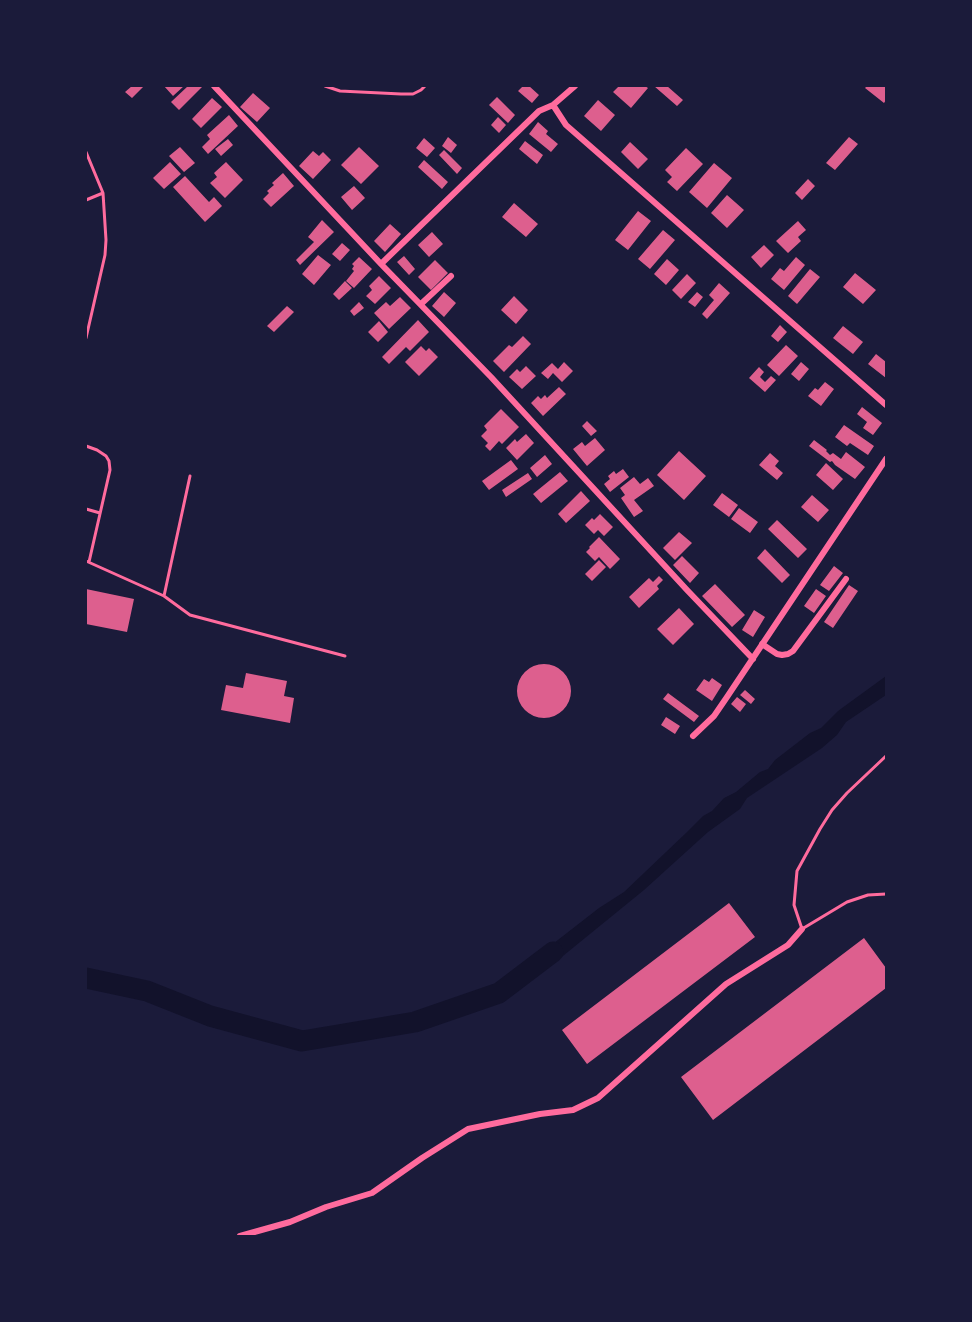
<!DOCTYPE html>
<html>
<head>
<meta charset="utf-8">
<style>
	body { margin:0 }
	#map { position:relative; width:972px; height:1322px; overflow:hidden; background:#1b1b3a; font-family:Signika,sans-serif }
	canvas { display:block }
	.frame { position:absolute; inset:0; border:87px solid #1b1b3a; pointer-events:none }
</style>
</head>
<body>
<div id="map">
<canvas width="972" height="1322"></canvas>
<div class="frame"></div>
</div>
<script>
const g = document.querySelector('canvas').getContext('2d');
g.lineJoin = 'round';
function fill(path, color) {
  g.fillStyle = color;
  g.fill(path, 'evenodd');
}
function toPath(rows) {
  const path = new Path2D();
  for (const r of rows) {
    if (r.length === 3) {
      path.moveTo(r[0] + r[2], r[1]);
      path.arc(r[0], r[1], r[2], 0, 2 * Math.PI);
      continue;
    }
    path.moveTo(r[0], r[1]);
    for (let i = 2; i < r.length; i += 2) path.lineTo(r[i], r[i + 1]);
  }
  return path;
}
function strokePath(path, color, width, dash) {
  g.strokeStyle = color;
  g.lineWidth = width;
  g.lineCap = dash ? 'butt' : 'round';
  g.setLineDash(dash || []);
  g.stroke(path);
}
fill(toPath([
	[886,676,886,695,846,722,837,735,822,748,747,798,740,809,708,832,644,890,558,960,535,977,527,964,599,908,624,892,686,833,703,816,712,811,724,798,736,792,760,772,768,769,775,760,810,733,821,728,838,711]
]), '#12122b');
strokePath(toPath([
	[86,978,147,991,210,1016,302,1041,415,1022,499,993,553,952]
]), '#12122b', 21);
fill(toPath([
	[132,86,144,86,132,98,125,92],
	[164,86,184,86,173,96],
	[188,86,201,86,202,87,179,110,171,102],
	[523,86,529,86,539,95,532,103,518,91],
	[619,86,632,86,633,87,634,86,645,86,648,88,631,108,613,92],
	[654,86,667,86,683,100,677,106],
	[867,86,878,86,880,87,881,86,886,86,886,100,884,103,865,88],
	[253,93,270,108,257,122,240,107],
	[497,97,515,115,508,123,489,105],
	[212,98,222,107,201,128,192,119],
	[598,100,615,115,601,131,584,116],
	[229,115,238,126,208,154,202,147,210,139,207,135],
	[498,117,506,125,499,133,491,125],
	[538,122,548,131,546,134,558,144,551,152,529,134],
	[448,137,457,145,451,153,442,146],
	[849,137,858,144,835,170,826,163],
	[424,138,435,148,427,157,416,148],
	[228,139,233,145,221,156,215,149],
	[525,141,543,155,537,164,519,149],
	[630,142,648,159,638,169,621,152],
	[180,147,195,163,184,172,169,156],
	[359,147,379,166,361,184,341,165],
	[686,148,703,164,677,191,667,182,672,177,665,170],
	[444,150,462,168,457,174,439,155],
	[313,151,319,156,323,152,331,160,313,179,299,166],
	[424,160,448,182,442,189,418,167],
	[170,162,181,174,164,189,153,178],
	[226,162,243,180,225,198,210,183,217,177,214,173],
	[714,163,732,178,707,208,689,192],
	[283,173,294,186,271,207,263,199,269,193,267,191,274,185,272,183],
	[185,176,209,202,214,197,222,206,205,222,173,187],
	[808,179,815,186,802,200,795,193],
	[354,186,365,198,352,210,341,197],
	[727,195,744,210,727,228,711,213],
	[514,203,538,224,526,237,502,217],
	[638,211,651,221,628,250,615,240],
	[322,220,334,232,300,265,296,260,314,242,308,237],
	[798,221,806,230,798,237,801,241,788,253,776,241],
	[390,224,401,234,385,252,374,241],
	[663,230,675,240,650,269,638,259],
	[432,232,443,244,429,257,418,245],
	[342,243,350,250,340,261,332,254],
	[764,245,774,255,761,268,751,257],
	[318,255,331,265,314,285,302,274],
	[404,256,415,269,409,275,397,262],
	[359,257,372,269,354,288,346,281,354,271,352,269,354,266,352,264],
	[796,257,805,265,784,290,771,279,780,268,784,271],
	[667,259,679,270,666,285,654,274],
	[435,260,448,273,431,290,418,277],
	[810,269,820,277,797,304,788,296],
	[855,273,876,290,863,304,843,287],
	[687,274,696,283,681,299,672,290],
	[379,276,391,288,375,304,366,296,372,290,369,286],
	[345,281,352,288,339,300,333,294],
	[719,283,730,293,707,319,702,314,714,300,709,295],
	[444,292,456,303,444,317,432,306],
	[697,292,703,297,695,307,688,302],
	[514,296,528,310,516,324,501,310],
	[400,297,411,308,389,329,374,313,386,302,390,306],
	[359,302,364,308,354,316,350,311],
	[287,306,294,312,274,332,267,326],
	[418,320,429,332,410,351,406,347,389,364,382,357],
	[379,321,388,332,378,342,368,332],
	[780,325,787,332,778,342,771,336],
	[843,326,863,342,853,354,833,338],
	[523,336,531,344,504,372,493,361,509,345,512,347],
	[786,345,798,356,779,376,767,365],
	[421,346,426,351,429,348,438,357,419,376,405,362],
	[876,354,886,362,886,378,868,364],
	[564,362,573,371,562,382,553,373,548,379,541,373,552,363,558,369],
	[801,362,809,369,799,381,791,374],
	[526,366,536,376,522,389,509,377,517,369,520,372],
	[759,367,764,372,760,377,765,382,771,376,776,380,765,392,749,378],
	[825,382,834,389,821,406,808,396,815,388,818,390],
	[559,387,566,394,543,416,531,403,538,396,541,399,545,395,547,398],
	[862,407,882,423,873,435,863,428,867,422,857,414],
	[501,409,519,427,502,444,499,441,490,451,485,446,488,443,481,436,487,430,484,426],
	[587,421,597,431,591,436,582,426],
	[844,425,874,446,868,455,850,443,847,446,835,437],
	[526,434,534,443,517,460,506,448,515,439,517,442],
	[595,438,605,450,587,466,573,449,582,442,585,446],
	[814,440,827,450,826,451,830,455,833,453,841,459,846,452,865,467,855,479,835,465,832,461,830,462,809,446],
	[679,451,706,476,684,500,657,475],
	[770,453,779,461,775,466,783,473,777,480,759,465],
	[545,455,552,464,537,477,530,468],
	[511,460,518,469,489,490,482,481],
	[826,463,843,479,833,490,816,475],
	[623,469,629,477,610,492,604,484,610,479,608,476,614,471,616,474],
	[560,472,568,481,541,503,533,494],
	[528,473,532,479,506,497,502,490],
	[634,477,640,484,648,478,654,486,634,500,643,511,634,517,621,498,625,495,620,488],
	[581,491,590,501,566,523,558,514],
	[722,493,738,505,729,517,713,505],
	[812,495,829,510,818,522,801,507],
	[739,508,758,522,750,533,731,519],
	[600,514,613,527,604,536,598,530,594,534,585,525,592,518,594,520],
	[777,520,807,549,798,558,768,529],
	[679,532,692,543,675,560,663,548],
	[599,537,620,559,610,569,599,557,595,561,586,552,590,548,589,547],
	[765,549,790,575,782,583,757,558],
	[682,556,699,573,690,583,673,565],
	[599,560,606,567,592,581,585,574],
	[834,566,843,573,829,591,820,585],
	[659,576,663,580,657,586,659,589,639,608,629,597,649,578,653,582],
	[715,584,745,615,732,627,702,596],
	[849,585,858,591,833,628,824,622],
	[86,589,134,599,127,632,86,624],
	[816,589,826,596,814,613,804,606],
	[679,608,694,624,673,645,657,629],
	[754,610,765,617,753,637,742,630],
	[544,691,27],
	[246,673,287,681,284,696,294,698,290,723,221,710,226,685,243,688],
	[712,678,722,685,712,701,696,690,704,679,709,682],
	[745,690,755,699,751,704,740,695],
	[668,693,699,716,694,722,663,699],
	[737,697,746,704,740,712,731,704],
	[666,717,680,726,675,734,661,725],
	[729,903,755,937,587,1064,562,1030],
	[864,938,886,968,886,988,713,1120,681,1077]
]), '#dd5f8e');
strokePath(toPath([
	[325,86,340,91,401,94,413,94,421,90,425,86],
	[86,152,103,193,106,240,105,255,86,338],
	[86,200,103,193],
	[86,446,97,450,106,456,109,461,110,470,89,562],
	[86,509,100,513],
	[86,561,164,596,190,615,345,656],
	[164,596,190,476],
	[886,756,847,793,832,810,820,829,797,871,794,905,802,929,847,902,868,895,886,894]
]), '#ff6b9d', 3);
strokePath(toPath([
	[214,86,381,264,491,377,687,590,753,659],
	[553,105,566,125,886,405],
	[381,264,539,111,553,105,575,86],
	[421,304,451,276],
	[762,644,777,654,782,655,788,654,793,651,846,579],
	[693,736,714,716,727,697,886,459],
	[240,1236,290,1222,326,1207,372,1193,422,1158,468,1129,540,1114,573,1110,598,1098,726,984,788,945,802,929]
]), '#ff6b9d', 6);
</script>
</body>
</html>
